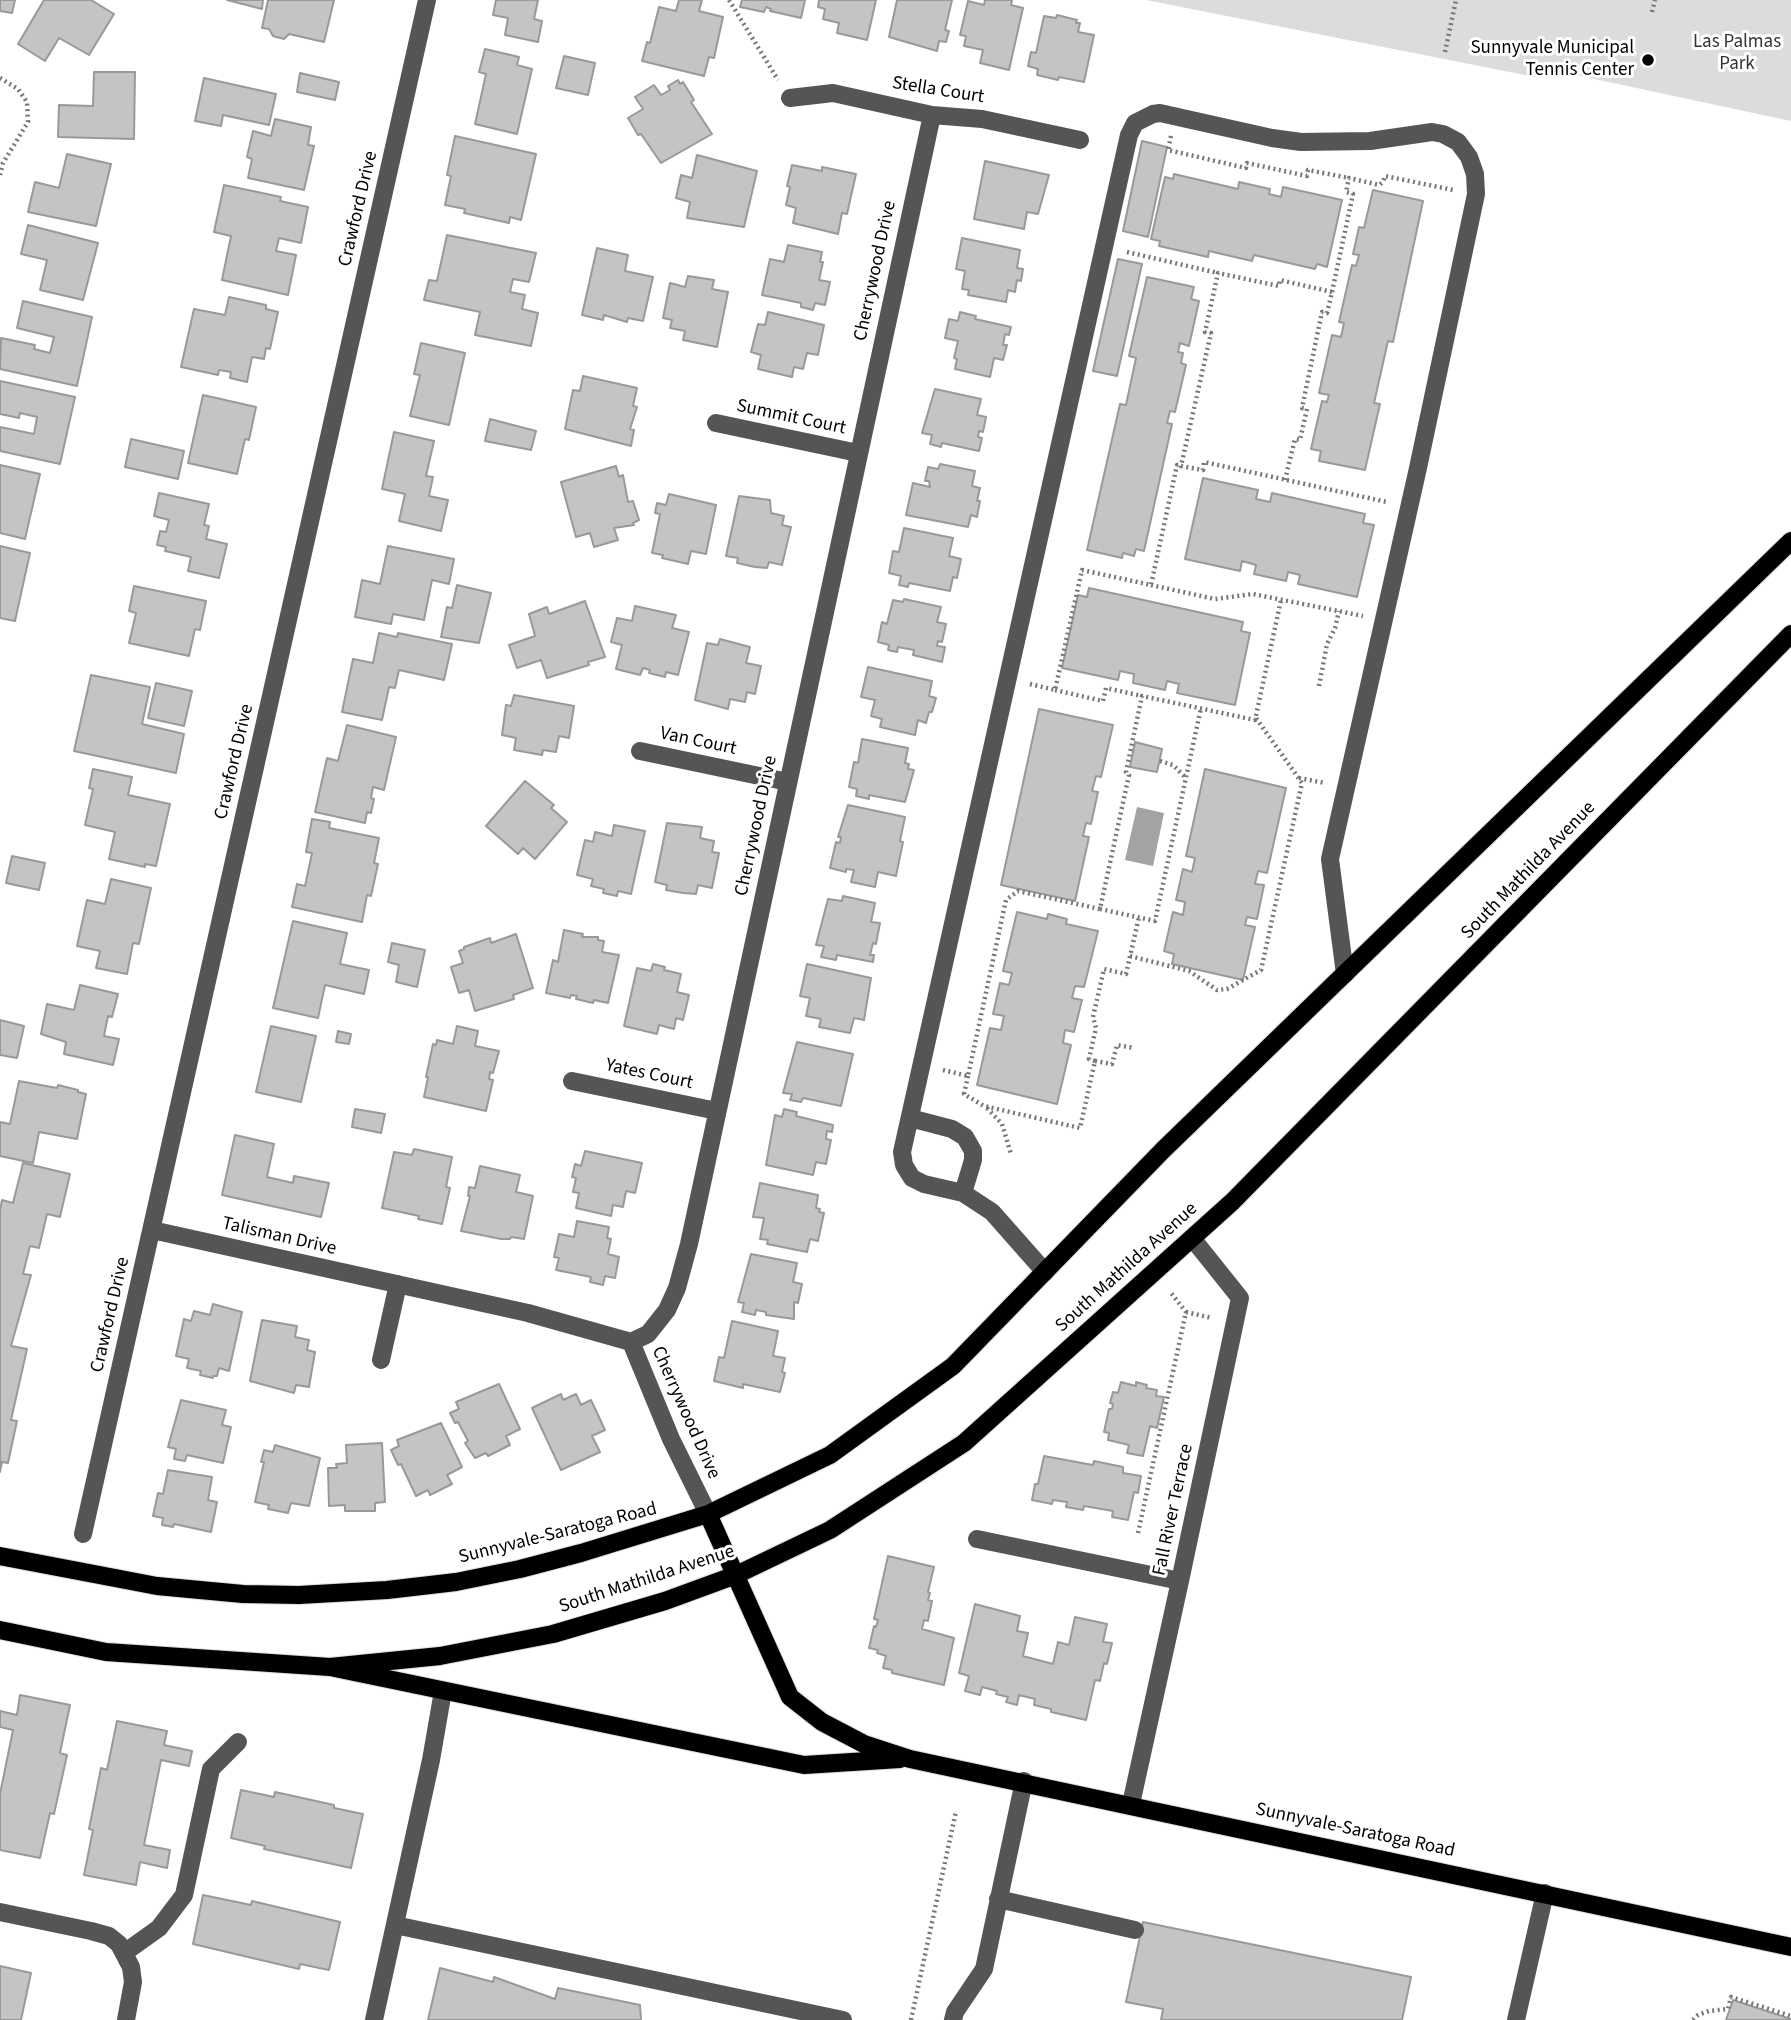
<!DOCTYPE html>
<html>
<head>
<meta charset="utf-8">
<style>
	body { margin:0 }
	canvas { display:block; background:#fff }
</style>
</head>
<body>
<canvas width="1791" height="2020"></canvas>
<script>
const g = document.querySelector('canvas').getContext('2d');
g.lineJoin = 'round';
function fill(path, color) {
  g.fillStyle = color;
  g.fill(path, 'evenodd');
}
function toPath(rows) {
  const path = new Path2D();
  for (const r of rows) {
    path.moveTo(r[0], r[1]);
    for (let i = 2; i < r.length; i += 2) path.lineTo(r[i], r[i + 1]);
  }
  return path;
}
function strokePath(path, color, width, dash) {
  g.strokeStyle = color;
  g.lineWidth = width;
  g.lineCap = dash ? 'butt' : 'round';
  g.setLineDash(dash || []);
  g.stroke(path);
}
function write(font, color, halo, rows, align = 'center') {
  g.font = font + ' "Source Sans 3",sans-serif';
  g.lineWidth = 6;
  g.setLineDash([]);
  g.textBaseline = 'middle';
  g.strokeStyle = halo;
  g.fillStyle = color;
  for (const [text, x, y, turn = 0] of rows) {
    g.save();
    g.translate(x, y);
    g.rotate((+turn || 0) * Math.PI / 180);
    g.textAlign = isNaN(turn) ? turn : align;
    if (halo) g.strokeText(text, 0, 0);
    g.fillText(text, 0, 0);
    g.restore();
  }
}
fill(toPath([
	[1146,0,1791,0,1791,121,1543,68,1540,78]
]), '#dcdcdc');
fill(toPath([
	[1137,807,1164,813,1153,866,1125,860]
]), '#a3a3a3');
const building = toPath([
	[0,0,15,0,12,13,0,11,0,0],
	[44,0,91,0,114,14,89,55,59,38,45,61,18,44,44,0],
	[227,0,263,0,262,9,227,0],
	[268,0,334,0,324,42,289,34,284,39,273,36,269,29,262,28,268,0],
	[496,0,538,0,534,19,542,21,538,42,505,35,508,18,493,15,496,0],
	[679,0,702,0,699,11,723,17,714,58,709,57,704,76,642,61,647,42,650,43,659,7,676,11,679,0],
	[742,0,805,0,801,18,770,11,771,9,766,7,764,12,740,7,742,0],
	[819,0,876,0,867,40,837,33,839,23,823,19,825,9,818,7,819,0],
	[897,0,952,0,945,30,949,31,946,42,939,41,937,51,889,37,897,0],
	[985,0,1012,0,1011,5,1023,8,1009,70,980,63,983,50,964,46,966,36,960,35,968,1,984,5,985,0],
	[1057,15,1077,20,1076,23,1080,23,1078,32,1094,35,1084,82,1059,77,1058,80,1037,75,1038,69,1028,66,1031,52,1036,53,1044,16,1056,18,1057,15],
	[485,49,519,57,517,65,532,69,517,134,475,124,486,74,479,72,485,49],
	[564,56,595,63,588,95,556,88,564,56],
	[94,72,135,72,134,139,58,137,59,105,93,106,94,72],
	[300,73,339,82,335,100,297,92,300,73],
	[204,78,276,94,269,125,223,115,221,126,195,121,204,78],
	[678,80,680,84,683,82,694,100,691,102,712,134,661,163,641,134,638,135,628,118,643,109,635,97,654,85,661,95,670,90,668,86,678,80],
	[275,119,311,127,308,145,314,146,304,190,248,178,252,159,247,157,253,131,271,136,275,119],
	[455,136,536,154,521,220,510,217,509,223,464,213,465,209,445,205,451,176,447,175,455,136],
	[1142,141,1167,147,1148,237,1123,231,1142,141],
	[67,154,111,164,96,226,28,212,35,182,59,188,67,154],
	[697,155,757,171,744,227,687,218,690,202,676,198,681,175,692,178,697,155],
	[985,161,1049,175,1038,214,1027,212,1024,229,974,219,985,161],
	[792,165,822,171,822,167,856,174,847,214,842,213,838,234,793,223,796,208,786,205,790,187,787,186,792,165],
	[1174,174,1238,189,1239,182,1270,189,1269,194,1281,197,1283,187,1342,200,1327,267,1317,264,1315,269,1254,255,1252,261,1209,251,1208,257,1159,246,1160,241,1151,239,1165,177,1173,179,1174,174],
	[224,185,281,197,280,201,308,207,301,243,279,238,276,251,296,255,288,295,222,280,231,236,214,232,224,185],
	[1373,190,1423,201,1393,342,1388,341,1374,403,1380,404,1365,470,1319,461,1321,451,1311,449,1322,401,1327,402,1329,395,1319,393,1332,335,1341,337,1344,323,1339,322,1352,265,1356,266,1359,255,1353,254,1359,227,1364,228,1373,190],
	[28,225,98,243,83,300,40,290,47,260,21,254,28,225],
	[447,235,536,253,529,282,513,279,510,292,525,295,522,309,538,313,531,346,475,335,480,312,424,300,429,280,437,281,447,235],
	[962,238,1020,250,1017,268,1023,269,1021,281,1017,280,1015,292,1008,290,1006,302,968,295,969,290,962,289,965,271,956,269,962,238],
	[788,245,822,252,820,262,823,262,819,280,830,282,825,305,815,303,813,310,801,307,801,303,762,295,770,259,784,262,788,245],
	[597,248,628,255,625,271,653,277,643,321,628,318,627,322,604,315,603,320,582,315,597,248],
	[1118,259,1142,264,1117,376,1093,371,1118,259],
	[688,276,714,280,712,289,728,292,717,347,683,340,685,331,670,328,672,320,663,318,670,283,685,287,688,276],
	[1147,277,1194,287,1191,299,1199,301,1189,346,1180,343,1178,352,1183,353,1181,363,1186,365,1175,412,1170,411,1167,423,1172,424,1144,551,1136,549,1134,556,1123,553,1122,558,1087,550,1120,404,1126,405,1136,358,1129,356,1147,277],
	[229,297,266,305,266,309,278,312,270,349,266,348,264,359,252,357,247,382,230,378,231,372,219,370,218,375,181,367,194,309,225,315,229,297],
	[23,301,92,317,77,386,0,369,1,338,35,345,34,349,50,353,54,337,17,328,23,301],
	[768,312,824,325,818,355,807,353,803,369,794,367,792,377,758,369,761,355,751,352,758,324,765,325,768,312],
	[960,312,976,316,975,319,1011,327,1009,335,1005,334,1003,345,1007,345,1003,360,994,358,990,377,955,369,957,359,954,358,958,341,945,338,949,319,958,321,960,312],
	[421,343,465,353,449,425,410,416,420,375,414,374,421,343],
	[583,376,637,388,633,406,637,407,630,429,634,430,631,446,565,429,573,390,580,391,583,376],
	[0,381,75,397,60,464,0,451,0,427,34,434,37,417,20,413,19,418,0,414,0,381],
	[935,389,981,399,977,415,986,417,983,432,979,431,978,437,982,438,979,451,942,443,941,447,930,444,932,435,922,433,935,389],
	[203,395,256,407,249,440,245,439,237,474,188,463,203,395],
	[490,419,536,431,531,450,485,441,490,419],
	[394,432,434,441,426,476,433,477,429,496,448,500,441,531,399,521,405,494,382,489,394,432],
	[131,439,184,451,178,479,125,467,131,439],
	[940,464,975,471,972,486,980,488,977,501,980,501,977,517,971,515,968,527,906,515,913,483,930,487,929,481,925,481,928,467,938,469,940,464],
	[0,465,40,474,25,539,0,533,0,465],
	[616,466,619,477,623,475,628,502,633,501,639,520,633,523,634,525,614,528,618,540,594,547,590,533,576,537,561,482,616,466],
	[1203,478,1258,490,1256,499,1270,502,1272,493,1365,514,1363,523,1374,525,1357,597,1298,584,1300,575,1288,572,1286,581,1254,574,1256,565,1242,561,1240,571,1185,559,1203,478],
	[159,493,209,504,204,525,209,526,206,539,227,544,219,578,188,571,191,557,165,551,166,547,157,545,160,531,166,532,169,520,154,516,159,493],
	[669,494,716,505,706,554,691,551,688,564,662,558,663,555,652,553,660,514,655,513,657,503,666,505,669,494],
	[739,496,770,500,771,513,784,516,782,525,791,527,782,565,769,562,767,568,755,567,737,563,738,558,726,556,739,496],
	[904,528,953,538,949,556,961,559,957,578,953,577,950,591,909,583,908,587,899,585,901,576,889,573,893,551,899,552,904,528],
	[0,546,30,553,15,621,0,618,0,546],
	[388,546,454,559,449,584,432,580,424,620,393,614,391,624,355,617,362,580,380,584,388,546],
	[457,585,491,593,479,643,441,637,447,607,452,608,457,585],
	[134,586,206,601,200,630,195,629,189,656,129,643,136,613,129,611,134,586],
	[1089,588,1243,622,1241,631,1250,633,1235,705,1177,693,1179,684,1167,681,1165,690,1133,683,1134,674,1120,671,1118,680,1062,668,1078,595,1087,597,1089,588],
	[904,599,941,607,937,622,946,624,942,642,938,641,937,646,945,647,942,662,913,655,914,650,898,647,897,652,888,650,889,645,878,642,882,622,887,624,893,600,903,602,904,599],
	[585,601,605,657,588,662,589,665,547,678,541,660,517,668,509,645,535,636,529,614,547,607,549,614,585,601],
	[635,606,676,615,672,628,689,632,678,675,666,672,665,677,649,673,650,670,643,668,640,675,616,669,622,645,611,642,617,618,632,621,635,606],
	[379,633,397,637,398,633,452,644,444,680,399,670,395,688,389,687,382,720,342,712,353,659,373,663,379,633],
	[720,639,750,647,746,663,761,666,755,694,747,692,745,702,730,699,728,709,695,700,707,643,718,645,720,639],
	[868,667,932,681,929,696,936,698,932,712,929,712,926,723,918,720,915,735,880,727,882,719,871,716,875,700,861,697,868,667],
	[91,675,150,687,142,724,184,734,176,773,74,751,91,675],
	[156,683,192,691,184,726,148,718,156,683],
	[514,695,574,706,569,738,559,736,556,752,543,750,542,755,514,750,516,738,502,735,506,705,511,706,514,695],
	[1039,709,1113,725,1101,777,1096,776,1092,791,1098,792,1091,824,1086,823,1083,836,1089,837,1075,901,1001,885,1039,709],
	[347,725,396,737,384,790,373,787,371,798,374,799,371,813,367,812,365,823,315,812,327,758,338,761,347,725],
	[862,739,908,748,905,763,909,764,908,769,914,770,905,802,869,795,869,799,856,796,857,789,849,787,854,762,858,763,862,739],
	[1135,742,1162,749,1157,772,1130,767,1135,742],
	[93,769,132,777,128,795,170,804,156,866,145,864,145,867,109,859,115,832,85,825,93,789,89,788,93,769],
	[1205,769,1286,788,1267,873,1258,871,1255,884,1264,885,1257,919,1247,917,1245,925,1255,927,1243,980,1172,964,1174,954,1164,951,1173,912,1183,915,1185,902,1176,900,1183,869,1192,872,1195,858,1186,856,1205,769],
	[525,781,554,805,551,808,567,822,535,859,523,848,518,854,486,826,525,781],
	[848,805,905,817,900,841,903,842,896,876,878,872,875,887,851,882,854,870,846,869,846,872,830,868,836,842,840,843,841,837,838,837,848,805],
	[312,819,330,822,329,828,379,838,374,863,378,864,371,896,367,895,362,922,292,907,297,884,305,886,312,853,306,852,312,819],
	[667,823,702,827,700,838,714,841,712,852,719,853,712,888,698,885,696,894,683,893,666,890,667,885,655,882,667,823],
	[614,825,645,831,631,894,618,891,617,896,603,893,604,889,591,886,593,879,577,875,585,840,593,842,595,832,612,836,614,825],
	[12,856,45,863,39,890,6,883,12,856],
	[111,879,151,888,139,944,133,943,127,974,96,968,100,951,77,946,87,900,105,904,111,879],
	[843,896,875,903,871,922,880,923,876,944,873,943,870,955,874,955,873,962,837,955,836,960,821,957,824,946,816,945,828,899,842,901,843,896],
	[1017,912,1047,919,1048,914,1067,919,1066,924,1098,931,1084,987,1075,986,1072,998,1082,1000,1074,1032,1065,1030,1063,1043,1071,1045,1057,1104,977,1085,990,1028,1001,1030,1004,1016,993,1014,1000,983,1009,985,1012,973,1003,971,1017,912],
	[293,921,347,933,340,964,369,970,364,994,325,985,318,1018,273,1008,293,921],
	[564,930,583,934,582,937,598,937,598,940,604,941,602,952,619,955,608,1003,594,1000,593,1003,576,999,577,996,571,995,570,998,546,993,553,960,558,962,564,930],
	[516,934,533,988,513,995,514,999,475,1011,469,990,459,993,451,967,463,963,459,951,464,949,464,947,490,938,491,943,516,934],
	[392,943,425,950,417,987,396,982,399,965,388,962,392,943],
	[653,964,665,967,664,970,681,974,677,992,689,995,683,1020,676,1018,674,1029,659,1025,657,1034,624,1026,637,968,651,971,653,964],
	[807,964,871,978,864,1020,854,1018,850,1033,819,1027,821,1019,806,1016,810,998,800,996,807,964],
	[80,985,118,994,112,1017,108,1016,104,1036,119,1039,113,1065,64,1054,66,1042,41,1034,47,1004,74,1010,80,985],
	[0,1020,24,1026,17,1058,0,1055,0,1020],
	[271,1026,316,1036,301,1102,256,1092,271,1026],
	[457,1026,478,1031,475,1046,499,1051,493,1073,490,1072,489,1079,493,1080,486,1111,424,1097,428,1077,426,1077,433,1044,436,1045,437,1040,453,1044,457,1026],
	[338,1031,351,1034,349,1044,336,1042,338,1031],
	[797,1042,853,1054,841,1106,803,1098,801,1102,790,1100,792,1094,783,1093,797,1042],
	[19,1081,57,1088,58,1085,78,1090,78,1092,86,1094,77,1139,39,1132,33,1163,0,1156,0,1122,10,1124,19,1081],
	[355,1109,385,1114,381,1133,352,1127,355,1109],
	[784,1109,797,1112,796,1116,833,1125,832,1132,827,1131,826,1139,831,1140,826,1164,816,1162,813,1175,766,1165,775,1115,782,1117,784,1109],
	[235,1135,274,1144,267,1177,293,1183,294,1176,329,1183,321,1217,222,1195,235,1135],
	[414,1149,452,1157,446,1187,450,1188,442,1224,418,1219,419,1216,382,1208,394,1152,412,1155,414,1149],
	[585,1151,642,1163,635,1193,626,1191,623,1207,613,1205,611,1216,576,1208,579,1193,573,1192,576,1178,572,1177,575,1164,581,1166,585,1151],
	[23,1163,70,1174,60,1217,47,1214,39,1248,30,1246,23,1274,31,1275,11,1346,27,1349,11,1420,17,1421,8,1463,2,1462,0,1472,0,1210,2,1200,13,1203,23,1163],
	[480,1166,520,1175,516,1192,533,1196,524,1239,511,1237,510,1239,501,1239,461,1231,470,1196,468,1196,469,1187,475,1188,480,1166],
	[760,1183,818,1195,816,1208,820,1209,819,1212,824,1213,818,1241,810,1239,807,1252,767,1244,768,1240,760,1239,764,1218,753,1217,760,1183],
	[577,1221,609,1227,607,1238,611,1239,608,1254,619,1257,615,1278,605,1276,603,1285,590,1282,591,1277,556,1270,559,1258,554,1257,559,1234,574,1237,577,1221],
	[751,1254,797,1263,793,1282,802,1284,798,1303,794,1302,794,1319,766,1315,766,1312,756,1310,755,1315,742,1312,744,1303,738,1302,751,1254],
	[213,1304,242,1312,229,1371,219,1368,217,1376,213,1376,213,1378,200,1375,201,1371,187,1368,189,1359,176,1356,184,1319,191,1321,194,1311,210,1315,213,1304],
	[262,1320,297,1326,295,1337,309,1340,307,1350,315,1352,309,1387,296,1385,294,1393,250,1381,262,1320],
	[732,1321,778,1331,773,1356,785,1358,782,1372,785,1373,780,1392,743,1384,743,1388,714,1381,719,1357,724,1358,732,1321],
	[1121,1382,1136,1386,1136,1382,1147,1385,1146,1388,1157,1390,1156,1396,1164,1397,1157,1428,1150,1426,1143,1456,1127,1453,1129,1445,1108,1440,1109,1433,1104,1432,1109,1409,1112,1409,1113,1404,1110,1403,1113,1392,1118,1393,1121,1382],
	[499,1384,520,1429,506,1436,510,1445,488,1456,486,1453,475,1458,465,1443,468,1441,458,1422,455,1423,450,1413,459,1409,456,1402,499,1384],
	[561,1394,563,1400,576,1394,581,1405,591,1400,605,1430,592,1436,600,1452,561,1470,532,1408,561,1394],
	[181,1400,226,1410,222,1425,231,1427,223,1463,187,1455,185,1461,174,1459,176,1449,168,1447,181,1400],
	[441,1423,462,1467,447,1475,452,1484,430,1495,428,1490,416,1496,401,1464,398,1465,391,1450,399,1446,397,1440,441,1423],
	[382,1443,385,1502,375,1503,375,1511,345,1511,345,1505,329,1506,328,1468,337,1468,336,1464,347,1463,346,1445,382,1443],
	[275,1445,320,1458,309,1506,291,1503,288,1513,268,1509,269,1505,255,1502,264,1462,261,1462,264,1450,273,1452,275,1445],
	[1044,1456,1093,1465,1094,1461,1123,1467,1123,1473,1141,1476,1138,1493,1134,1492,1128,1520,1112,1517,1113,1511,1084,1506,1083,1510,1066,1507,1067,1502,1053,1500,1052,1504,1032,1500,1035,1484,1038,1484,1044,1456],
	[168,1470,212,1477,208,1500,217,1502,211,1532,174,1524,173,1527,162,1525,163,1518,153,1516,158,1493,163,1494,168,1470],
	[888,1556,934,1567,928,1592,930,1593,928,1600,932,1601,928,1621,924,1620,922,1629,954,1638,944,1685,892,1673,892,1670,883,1668,886,1656,877,1653,878,1650,869,1648,874,1626,876,1627,878,1620,874,1619,888,1556],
	[975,1604,1020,1616,1017,1631,1028,1633,1023,1656,1053,1664,1058,1642,1069,1645,1075,1617,1107,1624,1103,1642,1112,1643,1107,1664,1104,1663,1100,1681,1095,1680,1086,1720,1051,1712,1051,1709,1034,1705,1035,1699,1019,1695,1017,1705,1006,1702,1008,1697,996,1694,997,1691,982,1687,980,1695,965,1691,969,1676,959,1673,975,1604],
	[20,1695,70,1705,60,1753,67,1755,54,1814,50,1813,40,1858,0,1850,0,1794,13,1730,0,1727,0,1711,17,1715,20,1695],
	[117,1721,167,1731,164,1745,192,1751,189,1766,161,1760,144,1845,170,1850,167,1868,140,1862,136,1885,84,1875,93,1830,89,1829,101,1768,107,1770,117,1721],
	[241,1790,274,1797,275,1792,334,1805,334,1808,363,1814,351,1868,264,1849,265,1846,231,1838,241,1790],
	[203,1895,251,1905,252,1901,340,1922,329,1970,300,1964,299,1969,193,1944,203,1895],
	[1143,1922,1411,1977,1402,2020,1161,2020,1163,2009,1126,2002,1143,1922],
	[0,1966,31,1973,21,2020,0,2020,0,1966],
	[440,1968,493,1982,494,1977,555,1999,558,1988,640,2005,641,2020,428,2020,440,1968],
	[1733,2000,1791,2019,1791,2020,1726,2020,1733,2000]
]);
fill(building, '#c4c4c4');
strokePath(building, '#999', 2);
const major = toPath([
	[708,1514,790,1697,822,1722,864,1744,910,1759,1791,1947],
	[0,1556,157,1586,243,1594,299,1595,387,1590,456,1582,520,1569,581,1553,708,1514,830,1455,953,1366,1163,1150,1791,541],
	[0,1630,106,1652,330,1667,804,1765,900,1759],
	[330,1667,440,1656,553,1634,665,1601,736,1575,830,1530,964,1443,1232,1202,1791,634]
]);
strokePath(major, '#dbdbdb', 20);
strokePath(toPath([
	[729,0,778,80],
	[1652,12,1655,0],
	[1445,52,1456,0],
	[0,78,18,89,27,102,28,122,3,163,0,175],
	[1171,136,1168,150,1246,168,1247,163,1307,176,1308,170,1349,178],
	[1127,252,1218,273],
	[1332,292,1353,194,1346,192,1349,178,1379,185,1383,182,1385,176,1453,190],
	[1285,480,1295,439,1300,440,1307,409,1302,408,1322,312,1327,313,1332,292,1280,280,1279,286,1218,273,1205,332,1211,333,1181,466,1203,470,1204,462,1273,477,1387,502],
	[1151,585,1215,599,1253,594,1363,616],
	[1030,684,1055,690,1082,570,1151,585,1177,465,1181,466],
	[1319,686,1327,644,1335,628,1339,611],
	[1055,690,1103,701,1106,688,1142,696],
	[1160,761,1173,765,1186,778],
	[1299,778,1325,783],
	[1100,909,1155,921,1201,708],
	[1130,956,1189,971,1217,990,1227,989,1261,970,1302,783,1256,718],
	[1095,1061,1112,1064,1117,1045,1134,1048],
	[943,1070,968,1076,1006,900,1018,891,1100,909,1129,775,1126,772,1142,696,1255,720,1281,600],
	[968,1076,964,1094,984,1106,1080,1128,1095,1061,1089,1059,1096,1028,1093,1017,1104,969,1126,974,1139,917],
	[987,1108,1002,1124,1011,1154],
	[1186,1312,1212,1318],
	[1138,1533,1186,1312,1171,1293],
	[911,2020,956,1811],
	[1693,2020,1698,2015,1709,2011,1728,2009,1731,1997,1791,2016]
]), '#777', 4.5, [2, 3.5]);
strokePath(toPath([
	[790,98,833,93,932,115,982,119,1080,140],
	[716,423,858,453],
	[640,751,788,782],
	[572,1081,717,1111],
	[910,1118,952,1129,965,1137,973,1151,973,1160,963,1193],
	[152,1230,528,1313,631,1342],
	[1045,1272,992,1212,963,1193,924,1184,912,1178,904,1165,902,1152,1129,135,1135,123,1153,114,1160,113,1272,138,1301,142,1370,141,1432,132,1443,134,1458,142,1469,157,1475,174,1476,194,1418,468,1330,859,1345,974],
	[631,1342,648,1334,667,1310,677,1288,689,1244,932,115],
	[631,1342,671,1439,708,1514],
	[381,1360,398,1284],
	[83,1534,427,0],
	[977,1539,1180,1581],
	[1131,1804,1180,1581,1240,1298,1192,1238],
	[998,1899,1135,1930],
	[0,1912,91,1931,109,1936,119,1944,131,1967,133,1982,126,2020],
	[395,1925,843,2020],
	[124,1953,159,1928,184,1895,211,1769,238,1742],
	[374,2020,431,1760,443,1691],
	[953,2020,955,2012,984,1969,1024,1781],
	[1516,2020,1545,1893]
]), '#555', 18);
strokePath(major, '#000', 18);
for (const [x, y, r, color] of [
	[1648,60,7,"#000"]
]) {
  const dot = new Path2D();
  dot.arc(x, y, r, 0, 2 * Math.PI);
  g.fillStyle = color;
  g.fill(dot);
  strokePath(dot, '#fff', 2.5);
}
write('19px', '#333', '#fff', [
	["Las Palmas",1737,43],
	["Park",1737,65]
]);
write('19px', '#000', '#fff', [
	["Sunnyvale Municipal",1634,49],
	["Tennis Center",1634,71]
], 'right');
write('19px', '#000', '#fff', [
	["Stella Court",938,91,9],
	["Crawford Drive",359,209,-77],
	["Cherrywood Drive",876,271,-78],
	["Summit Court",791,418,12],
	["Van Court",698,742,12],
	["Crawford Drive",235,762,-77],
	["Cherrywood Drive",757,826,-78],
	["South Mathilda Avenue",1529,871,-46],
	["Yates Court",649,1075,12],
	["Talisman Drive",279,1237,13],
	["South Mathilda Avenue",1127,1268,-42],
	["Crawford Drive",111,1315,-77],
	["Cherrywood Drive",685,1413,66],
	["Fall River Terrace",1174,1510,-78],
	["Sunnyvale-Saratoga Road",558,1534,-14],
	["South Mathilda Avenue",647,1580,-18],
	["Sunnyvale-Saratoga Road",1355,1831,12]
]);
</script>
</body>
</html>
